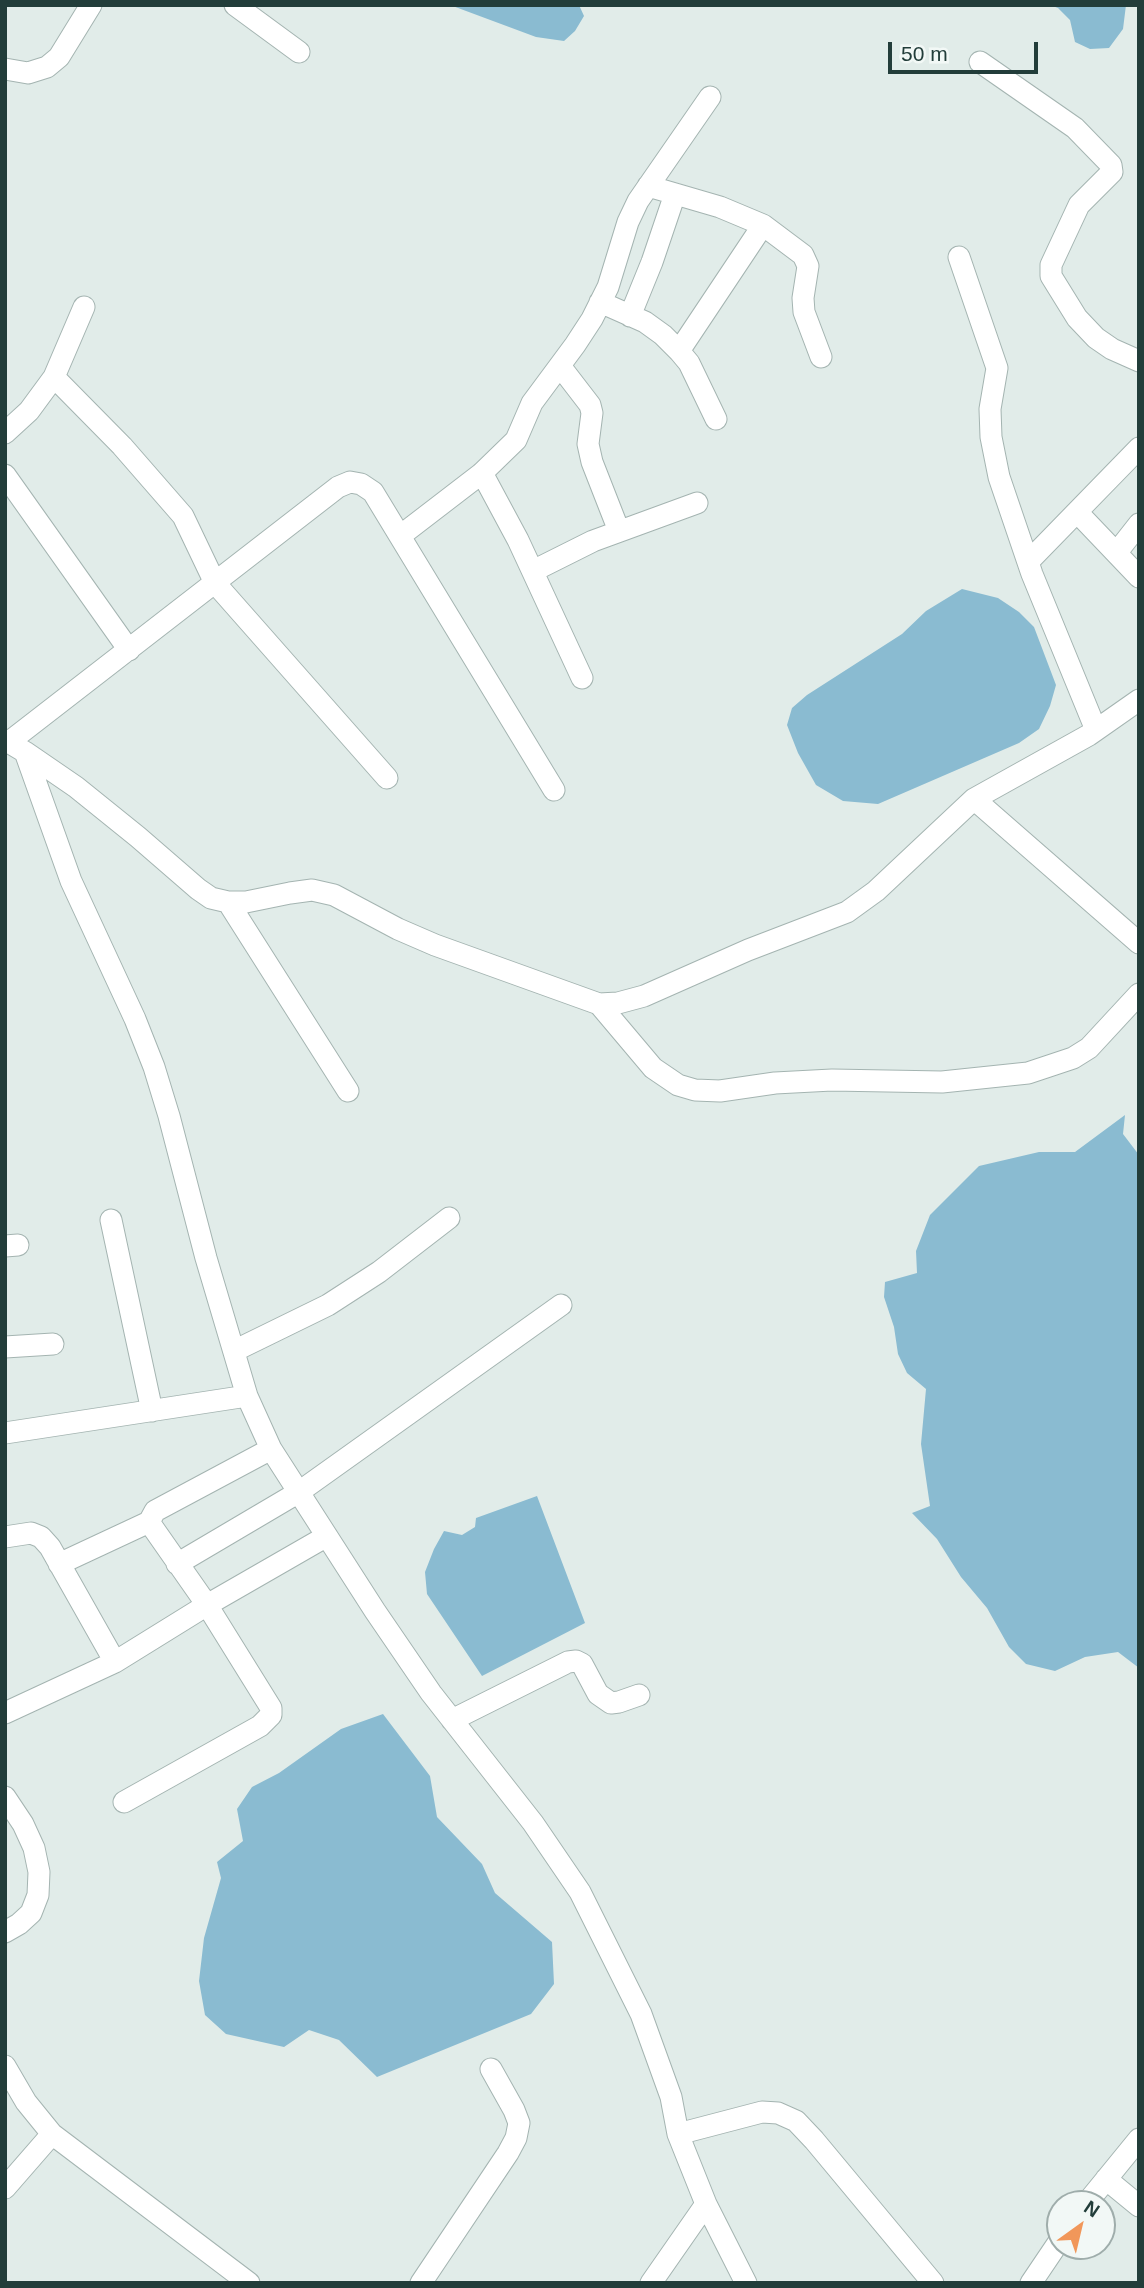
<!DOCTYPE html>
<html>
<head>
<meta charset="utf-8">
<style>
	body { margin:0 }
	#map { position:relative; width:1144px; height:2288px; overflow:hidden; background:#e1ece9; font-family:Arial,sans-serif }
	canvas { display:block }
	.frame { position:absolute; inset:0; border:7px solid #223d3a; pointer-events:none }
	.north { position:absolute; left:1046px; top:2190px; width:70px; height:70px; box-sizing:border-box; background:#f2f8f6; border:2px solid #9fadab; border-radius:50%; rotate:34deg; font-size:19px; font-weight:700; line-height:28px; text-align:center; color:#223d3a }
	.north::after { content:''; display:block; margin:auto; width:24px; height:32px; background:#f1975a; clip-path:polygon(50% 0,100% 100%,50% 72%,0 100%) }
	.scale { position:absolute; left:888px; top:42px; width:150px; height:32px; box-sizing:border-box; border:4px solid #223d3a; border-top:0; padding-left:9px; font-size:21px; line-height:24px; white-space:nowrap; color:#223d3a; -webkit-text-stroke:5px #f2f8f6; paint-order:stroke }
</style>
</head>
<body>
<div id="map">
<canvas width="1144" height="2288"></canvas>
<div class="frame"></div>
<div class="north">N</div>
<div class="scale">50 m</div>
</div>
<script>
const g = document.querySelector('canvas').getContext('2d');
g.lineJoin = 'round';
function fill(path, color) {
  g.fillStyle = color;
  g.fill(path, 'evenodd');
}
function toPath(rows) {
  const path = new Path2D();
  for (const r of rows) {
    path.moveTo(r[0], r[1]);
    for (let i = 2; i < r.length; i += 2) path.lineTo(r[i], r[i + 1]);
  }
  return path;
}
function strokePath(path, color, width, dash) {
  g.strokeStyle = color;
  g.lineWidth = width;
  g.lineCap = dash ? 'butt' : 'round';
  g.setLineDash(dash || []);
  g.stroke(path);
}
fill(toPath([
	[450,5,579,5,584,16,575,31,564,41,536,37],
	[1050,5,1126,5,1123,29,1109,48,1090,49,1075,42,1070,20,1058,8],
	[962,589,998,598,1019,612,1034,627,1056,685,1050,706,1039,729,1019,743,878,804,843,801,816,785,798,753,787,725,792,708,807,695,902,634,926,611],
	[1125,1115,1123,1134,1139,1155,1139,1668,1118,1652,1085,1657,1055,1671,1026,1664,1009,1647,987,1608,961,1577,937,1539,912,1513,930,1506,921,1444,926,1389,907,1373,898,1354,894,1327,884,1297,885,1282,917,1273,916,1251,930,1215,979,1166,1039,1152,1075,1152],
	[537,1496,585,1623,482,1676,427,1594,425,1572,434,1549,444,1531,462,1535,475,1527,476,1518],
	[383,1714,430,1776,437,1817,482,1864,495,1893,552,1942,554,1984,531,2014,377,2077,339,2040,309,2030,284,2047,226,2034,205,2015,199,1981,204,1938,221,1878,217,1862,243,1841,237,1809,252,1787,279,1773,341,1729]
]), '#8abbd1');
const minor = toPath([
	[235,5,299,52],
	[980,62,1075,128,1111,165,1112,172,1079,205,1051,265,1051,276,1077,318,1096,338,1112,349,1139,361],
	[5,69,28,73,47,67,59,57,91,5],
	[648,186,720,207,763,225,803,255,808,266,803,298,804,312,821,357],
	[959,257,997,368,990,409,991,437,999,477,1032,574,1096,730],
	[600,302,645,322,663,335,679,351,689,363,716,419],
	[630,316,652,262,675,194],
	[679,351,763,225],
	[560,366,590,405,592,413,588,444,592,462,619,531],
	[54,377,122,446,183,516,215,583,387,778],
	[5,433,29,411,54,377,84,307],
	[482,473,518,540,582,678],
	[5,475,129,650],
	[1077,512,1139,577],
	[400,536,482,473,516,440,532,403,575,345,592,319,608,287,628,222,638,201,710,97],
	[1117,552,1139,524],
	[1028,562,1139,448],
	[533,571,593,541,697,503],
	[5,740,25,752,71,881,135,1019,154,1067,169,1116,206,1258,247,1396,271,1449,375,1611,431,1693,533,1823,580,1892,641,2014,671,2097,678,2134,706,2204,746,2283],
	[9,742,338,487,350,482,361,484,373,492,554,790],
	[25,752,76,787,138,837,198,889,211,898,228,902,246,902,290,893,312,890,334,895,398,929,435,945,599,1004,618,1003,644,996,748,950,847,912,876,891,974,799,1089,735,1139,700],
	[974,799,1139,943],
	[228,902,348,1091],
	[599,1004,653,1068,678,1085,695,1090,720,1091,775,1083,832,1080,942,1082,1028,1073,1073,1058,1089,1048,1139,994],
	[111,1220,152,1411],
	[5,1246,18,1245],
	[5,1347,53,1344],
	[234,1351,328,1305,379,1272,449,1218],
	[5,1433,247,1396],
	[5,1537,31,1533,41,1537,50,1547,115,1662],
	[59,1564,149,1522],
	[177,1564,299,1492,561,1305],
	[5,1713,115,1662,207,1605,327,1536],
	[452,1720,568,1662,576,1661,582,1664,598,1694,611,1703,619,1702,639,1695],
	[5,1797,23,1824,34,1848,39,1872,38,1895,31,1913,19,1924,5,1932],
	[124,1802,260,1726,271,1715,271,1708,207,1605,149,1522,155,1511,271,1449],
	[5,2066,26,2102,52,2134,249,2283],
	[678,2134,762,2112,778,2113,796,2121,814,2140,933,2283],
	[1106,2179,1139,2206],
	[5,2188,52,2134],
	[1086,2204,1139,2139],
	[421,2283,508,2153,516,2138,519,2123,514,2110,491,2069],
	[651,2283,706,2204],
	[1031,2283,1060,2240]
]);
strokePath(minor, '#a4b4b1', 23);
strokePath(minor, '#fff', 21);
</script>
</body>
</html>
